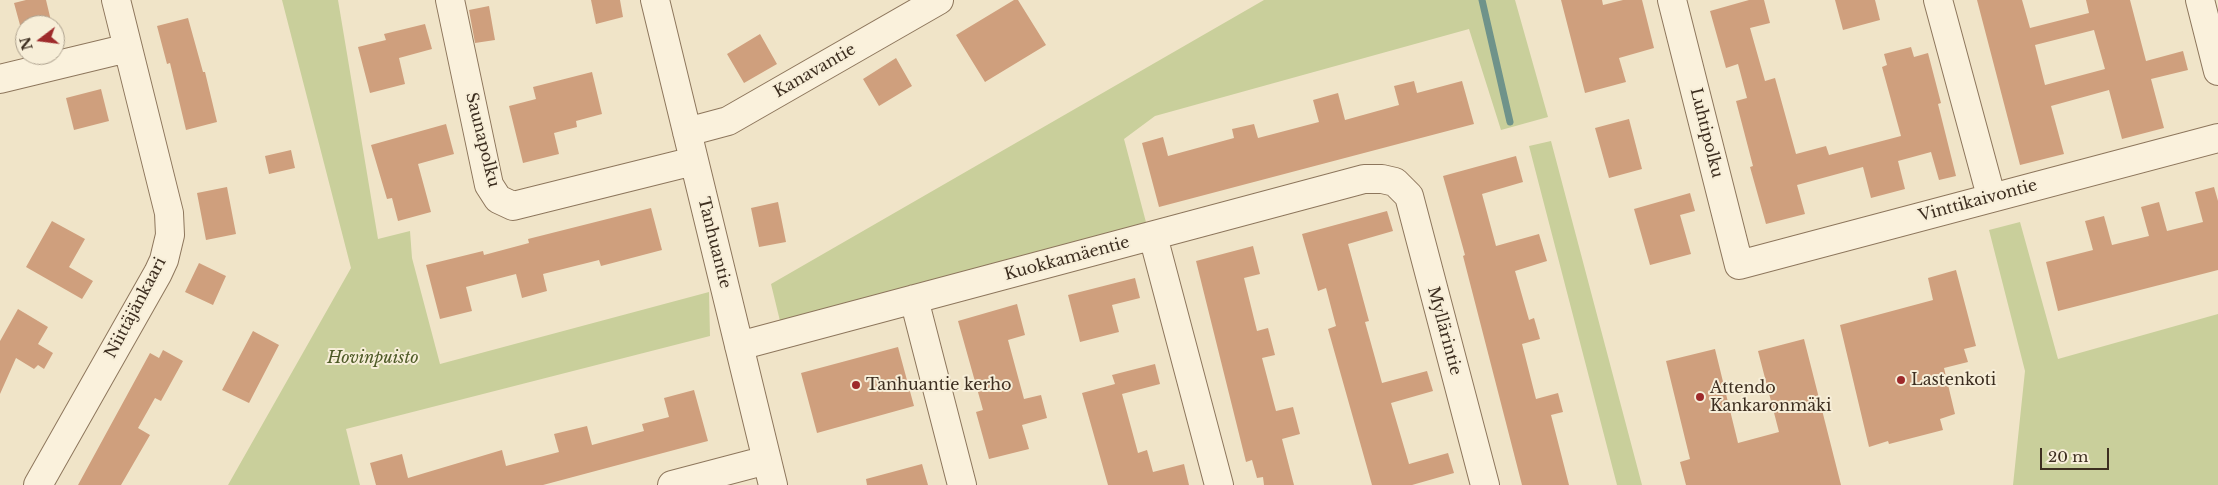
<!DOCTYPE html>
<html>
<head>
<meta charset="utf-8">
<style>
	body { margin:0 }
	#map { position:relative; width:2218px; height:485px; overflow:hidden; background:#f0e4c8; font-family:"Libre Baskerville",serif }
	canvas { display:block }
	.north { position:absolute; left:15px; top:15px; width:50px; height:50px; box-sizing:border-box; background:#f7eed8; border:1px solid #ada18e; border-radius:50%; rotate:255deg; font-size:14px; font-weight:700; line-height:20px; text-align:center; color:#3d2e20 }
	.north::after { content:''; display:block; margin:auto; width:18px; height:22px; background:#9e2a2b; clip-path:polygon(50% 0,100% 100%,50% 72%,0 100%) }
	.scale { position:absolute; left:2040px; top:448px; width:69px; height:22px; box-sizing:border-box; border:2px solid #3d2e20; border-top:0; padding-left:6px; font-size:15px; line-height:18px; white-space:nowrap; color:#3d2e20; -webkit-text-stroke:4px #f7eed8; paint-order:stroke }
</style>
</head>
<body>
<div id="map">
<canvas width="2218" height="485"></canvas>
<div class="north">N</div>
<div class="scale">20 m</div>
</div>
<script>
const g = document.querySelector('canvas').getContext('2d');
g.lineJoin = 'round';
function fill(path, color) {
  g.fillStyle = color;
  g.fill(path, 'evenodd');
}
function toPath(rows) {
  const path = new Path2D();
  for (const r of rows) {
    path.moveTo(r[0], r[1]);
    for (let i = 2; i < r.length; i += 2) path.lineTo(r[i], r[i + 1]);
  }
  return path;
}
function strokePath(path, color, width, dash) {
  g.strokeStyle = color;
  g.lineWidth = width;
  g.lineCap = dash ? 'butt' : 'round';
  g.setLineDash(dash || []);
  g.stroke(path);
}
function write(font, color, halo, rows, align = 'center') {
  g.font = font + ' "Libre Baskerville",serif';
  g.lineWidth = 4;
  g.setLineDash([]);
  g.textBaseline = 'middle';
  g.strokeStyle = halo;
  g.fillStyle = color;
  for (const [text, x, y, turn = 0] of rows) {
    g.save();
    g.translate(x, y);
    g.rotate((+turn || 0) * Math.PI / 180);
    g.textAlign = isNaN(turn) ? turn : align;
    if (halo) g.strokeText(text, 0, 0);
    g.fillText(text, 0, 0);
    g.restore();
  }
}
fill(toPath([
	[282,0,338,0,378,239,410,231,412,258,440,364,709,292,710,336,346,429,360,485,228,485,351,268],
	[1264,0,1515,0,1548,117,1501,130,1469,29,1155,116,1124,139,1147,226,780,321,771,284],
	[1551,141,1642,485,1617,485,1529,146],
	[2020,222,2058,359,2218,314,2218,485,2013,485,2025,371,1989,230]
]), '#c9cf9b');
strokePath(toPath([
	[1482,0,1510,122]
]), '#6f938a', 7);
fill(toPath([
	[26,0,46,0,52,25,20,25,14,3],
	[591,0,620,0,623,17,596,24],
	[1014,0,1018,0,1046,45,985,82,956,35],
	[1561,0,1602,0,1603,5,1623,0,1642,0,1654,48,1619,58,1626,82,1585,93],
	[1749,0,1764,0,1770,23,1750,28,1765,81,1775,78,1796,154,1826,146,1829,155,1901,136,1882,67,1887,65,1884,54,1911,47,1914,57,1928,53,1941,103,1938,104,1956,176,1939,180,1931,152,1898,161,1905,189,1871,198,1863,167,1797,185,1805,214,1766,224,1750,167,1753,166,1736,101,1747,98,1738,64,1726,68,1710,11],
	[1835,0,1875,0,1880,20,1843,30],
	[1977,0,2022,0,2030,28,2089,13,2086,0,2130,0,2146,61,2183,51,2188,70,2151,79,2164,128,2122,139,2109,90,2051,106,2064,154,2020,165],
	[2094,30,2105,69,2045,85,2035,45],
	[489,6,495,40,475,43,469,10],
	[188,18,203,72,205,72,217,122,186,130,170,63,167,64,157,26],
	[425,24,432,49,399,58,405,84,370,93,358,47,386,40,384,34],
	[760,34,777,64,744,83,727,54],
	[896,58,912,86,879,106,863,79],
	[592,72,602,114,576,121,577,127,554,133,559,154,523,163,509,106,536,99,533,87],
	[1414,81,1417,93,1462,81,1474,124,1159,207,1142,143,1163,137,1168,156,1234,138,1232,129,1254,124,1258,138,1319,122,1313,100,1338,93,1345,120,1399,105,1394,86],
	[101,89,109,121,74,130,66,98],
	[1629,119,1642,169,1609,178,1595,128],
	[446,124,454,154,418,164,431,212,398,221,392,198,387,199,371,145],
	[291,150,295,168,269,174,265,156],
	[1516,156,1523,182,1482,194,1496,246,1539,234,1547,261,1515,271,1529,320,1534,318,1540,339,1522,344,1536,399,1558,393,1563,412,1551,415,1569,485,1522,485,1463,256,1465,255,1443,176],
	[227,187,236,234,206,240,197,193],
	[2214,187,2218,201,2218,270,2058,311,2046,262,2093,250,2085,221,2104,216,2112,245,2149,236,2141,207,2159,202,2167,231,2203,222,2195,192],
	[1690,193,1695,211,1680,215,1691,254,1650,265,1634,209],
	[778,202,786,242,759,247,751,208],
	[651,208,662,250,601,266,599,260,543,274,547,291,522,298,516,274,466,287,472,311,440,319,426,265,483,251,484,255,529,243,528,239],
	[1387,211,1393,231,1348,244,1369,321,1365,322,1382,383,1427,371,1433,391,1391,403,1409,464,1448,453,1454,473,1412,485,1372,485,1328,329,1336,326,1326,288,1318,291,1302,234],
	[52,221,85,239,69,267,93,281,82,299,26,267],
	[1253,246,1260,274,1244,278,1257,331,1268,328,1275,355,1262,358,1276,411,1293,407,1300,434,1282,439,1294,485,1264,485,1263,477,1257,478,1252,460,1246,462,1196,261],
	[199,263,226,276,213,305,185,292],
	[1956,270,1976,346,1964,349,1968,362,1944,368,1955,414,1940,419,1943,430,1889,444,1888,441,1869,447,1840,325,1933,300,1928,278],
	[1135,278,1140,298,1112,305,1119,332,1080,342,1068,295],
	[1017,304,1025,335,1008,340,1024,399,1041,395,1047,418,1022,425,1029,449,989,459,976,412,983,410,958,321],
	[18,309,48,327,38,344,53,353,44,369,38,365,34,369,16,358,0,394,0,341],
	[253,331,279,345,249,403,222,390],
	[1804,339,1841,485,1686,485,1680,462,1690,459,1666,361,1715,349,1738,443,1779,432,1758,351],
	[898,347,914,406,817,433,801,373],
	[163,350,183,361,161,401,155,398,138,428,150,435,121,485,78,485,150,353,159,358],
	[1155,364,1160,384,1122,394,1138,453,1147,450,1153,472,1184,464,1189,485,1108,485,1082,393,1115,384,1112,375],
	[694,390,708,441,543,485,376,485,370,463,402,454,408,478,502,450,506,466,559,452,554,434,587,426,592,445,644,431,642,424,669,417,664,398],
	[922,464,928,485,867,485,866,479]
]), '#cf9f7d');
const minor = toPath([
	[450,0,489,185,498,199,513,206,694,161],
	[655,0,773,485],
	[1672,0,1739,265,2218,138],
	[1938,0,1991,196],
	[2200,0,2218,71],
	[0,79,128,48],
	[687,132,728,121,939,0],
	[1153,236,1219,485],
	[914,299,962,485],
	[739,346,1364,179,1382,179,1395,182,1409,196,1485,485],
	[38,485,158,273,164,260,170,235,169,213,116,0],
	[672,485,767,460]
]);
strokePath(minor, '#8d765c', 30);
strokePath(minor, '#faf1dc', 28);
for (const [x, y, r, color] of [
	[1901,380,5,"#9e2a2b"],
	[856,385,5,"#9e2a2b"],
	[1700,397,5,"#9e2a2b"]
]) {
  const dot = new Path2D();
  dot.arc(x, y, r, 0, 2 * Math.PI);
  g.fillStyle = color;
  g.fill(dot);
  strokePath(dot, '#f7eed8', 2);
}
write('16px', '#3d2e20', '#f7eed8', [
	["Kanavantie",815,71,-30],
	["Luhtipolku",1706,133,76],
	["Saunapolku",482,140,76],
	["Vinttikaivontie",1978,201,-15],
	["Tanhuantie",714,243,76],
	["Kuokkamäentie",1067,259,-15],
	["Niittäjänkaari",136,308,-62],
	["Myllärintie",1444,331,75]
]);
write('italic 16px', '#4d5a26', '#f7eed8', [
	["Hovinpuisto",373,358]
]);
write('16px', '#3d2e20', '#f7eed8', [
	["Lastenkoti",1911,380],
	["Tanhuantie kerho",866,385],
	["Attendo",1710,388],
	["Kankaronmäki",1710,406]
], 'left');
</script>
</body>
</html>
